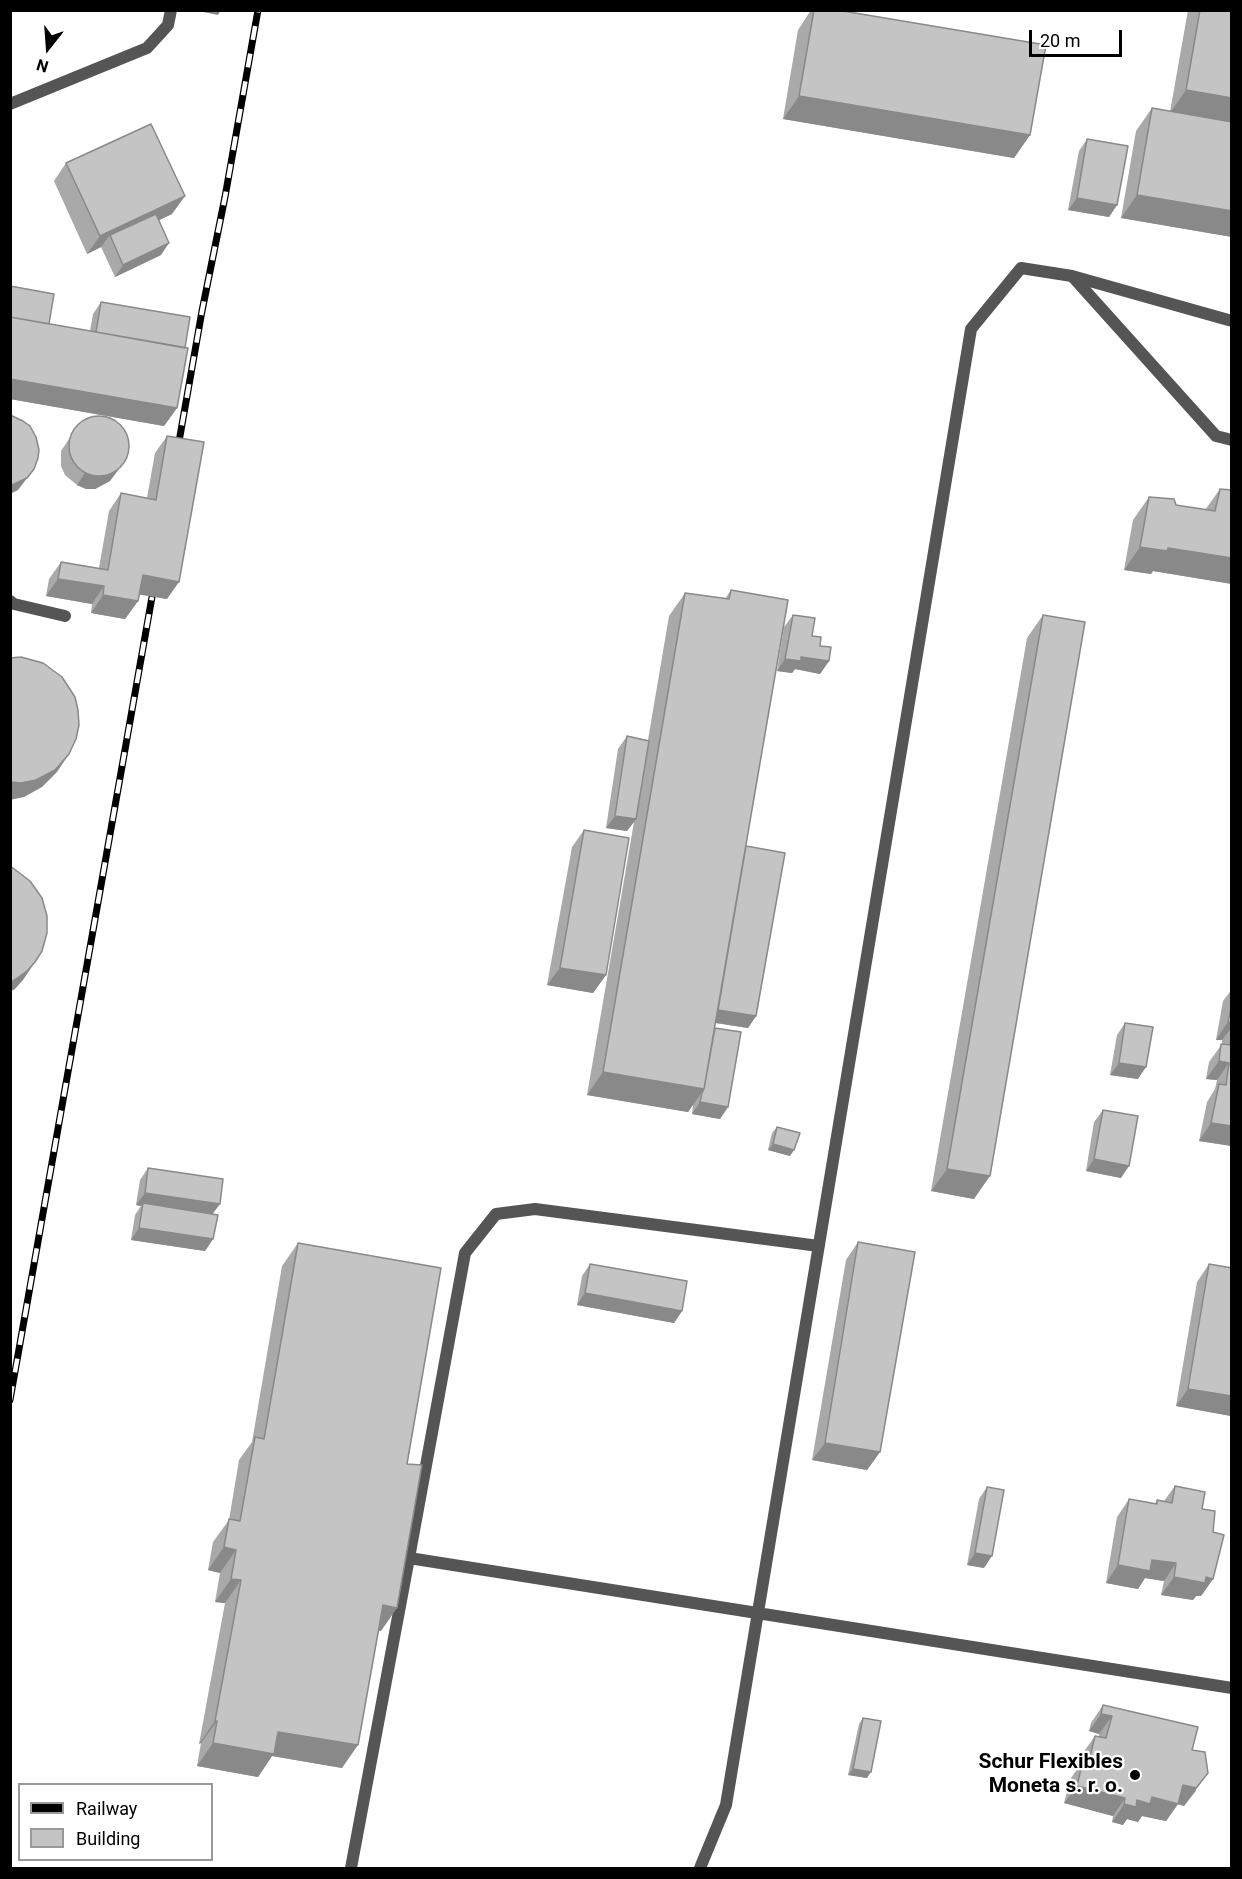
<!DOCTYPE html>
<html>
<head>
<meta charset="utf-8">
<style>
	body { margin:0 }
	#map { position:relative; width:1242px; height:1879px; overflow:hidden; background:#fff; font-family:Roboto,sans-serif }
	canvas { display:block }
	.frame { position:absolute; inset:0; border:12px solid #000; pointer-events:none }
	.legend { position:absolute; left:18px; top:1783px; width:195px; height:78px; box-sizing:border-box; background:#fff; border:2px solid #999; margin:0; padding:8px 10px; list-style:none; font-size:18px; color:#000 }
	.legend li { display:flex; align-items:center; gap:12px; height:30px }
	.legend b { width:30px; border:2px solid #999 }
	.north { position:absolute; left:18px; top:18px; width:60px; height:60px; -webkit-text-stroke:4px #fff; paint-order:stroke; rotate:197deg; font-size:16px; font-weight:700; line-height:24px; text-align:center; color:#000 }
	.north::after { content:''; display:block; margin:auto; width:21px; height:27px; background:#000; clip-path:polygon(50% 0,100% 100%,50% 72%,0 100%) }
	.scale { position:absolute; left:1029px; top:30px; width:93px; height:27px; box-sizing:border-box; border:3px solid #000; border-top:0; padding-left:8px; font-size:18px; line-height:21px; white-space:nowrap; color:#000; -webkit-text-stroke:4px #fff; paint-order:stroke }
</style>
</head>
<body>
<div id="map">
<canvas width="1242" height="1879"></canvas>
<div class="frame"></div>
<ul class="legend">
<li><b style="height:8px;background:#000"></b>Railway</li>
<li><b style="height:16px;background:#c4c4c4"></b>Building</li>
</ul>
<div class="north">N</div>
<div class="scale">20 m</div>
</div>
<script>
const g = document.querySelector('canvas').getContext('2d');
g.lineJoin = 'round';
function toPath(rows) {
  const path = new Path2D();
  for (const r of rows) {
    if (r.length === 3) {
      path.moveTo(r[0] + r[2], r[1]);
      path.arc(r[0], r[1], r[2], 0, 2 * Math.PI);
      continue;
    }
    path.moveTo(r[0], r[1]);
    for (let i = 2; i < r.length; i += 2) path.lineTo(r[i], r[i + 1]);
  }
  return path;
}
function strokePath(path, color, width, dash) {
  g.strokeStyle = color;
  g.lineWidth = width;
  g.lineCap = dash ? 'butt' : 'round';
  g.setLineDash(dash || []);
  g.stroke(path);
}
function fill(path, color) {
  g.fillStyle = color;
  g.fill(path, 'evenodd');
}
function write(font, color, halo, rows, align = 'center') {
  g.font = font + ' Roboto,sans-serif';
  g.lineWidth = 4.5;
  g.setLineDash([]);
  g.textBaseline = 'middle';
  g.strokeStyle = halo;
  g.fillStyle = color;
  for (const [text, x, y, turn = 0] of rows) {
    g.save();
    g.translate(x, y);
    g.rotate((+turn || 0) * Math.PI / 180);
    g.textAlign = isNaN(turn) ? turn : align;
    if (halo) g.strokeText(text, 0, 0);
    g.fillText(text, 0, 0);
    g.restore();
  }
}
strokePath(toPath([
	[10,104,147,48,168,25,171,10],
	[1073,277,1216,436,1232,440],
	[10,601,14,604,65,616],
	[409,1558,465,1253,496,1214,535,1209,819,1246],
	[351,1868,409,1558,1232,1688],
	[700,1868,726,1805,971,329,1021,268,1072,276,1232,321]
]), '#555', 12);
const rail = toPath([
	[177,453,202,311,225,197,258,10],
	[10,1400,152,597]
]);
strokePath(rail, '#000', 7);
strokePath(rail, '#fff', 4.5, [14]);
fill(toPath([
	[811,10,837,10,1030,135,1014,158,783,119,798,30],
	[1188,10,1232,10,1232,237,1121,218,1136,131,1152,108,1170,112],
	[1087,139,1117,205,1109,217,1068,210,1079,151],
	[66,163,172,214,159,220,161,255,115,277,101,247,87,254,54,181],
	[10,286,49,324,90,331,93,314,101,302,185,348,177,408,164,426,10,399],
	[79,424,110,481,95,489,86,489,77,485,65,475,61,466,61,451],
	[167,436,167,599,139,594,138,601,125,619,91,613,92,604,46,596,49,579,61,562,99,568,109,511,121,493,147,498,155,453],
	[1220,489,1232,490,1232,584,1153,571,1151,574,1124,570,1133,520,1149,497,1176,505,1205,510],
	[731,590,756,1016,748,1028,715,1023,715,1028,728,1107,720,1119,692,1114,693,1105,688,1112,587,1095,634,822,627,831,606,828,618,749,627,736,648,740,669,616,685,593,725,599],
	[793,615,820,646,829,661,820,674,795,669,792,673,777,671,784,627],
	[1043,615,974,1199,931,1191,1027,638],
	[584,830,606,975,593,993,547,985,572,847],
	[1232,989,1232,1146,1199,1141,1207,1102,1215,1089,1217,1080,1206,1079,1209,1062,1222,1044,1222,1040,1216,1040,1223,1001],
	[1125,1023,1138,1079,1110,1075,1117,1035],
	[1103,1110,1121,1178,1086,1171,1094,1122],
	[777,1127,790,1156,768,1150,772,1133],
	[148,1168,213,1214,213,1239,205,1251,131,1240,135,1215,141,1206,136,1205,140,1180],
	[858,1242,880,1452,867,1470,812,1460,846,1260],
	[298,1243,407,1464,381,1631,379,1630,342,1768,272,1756,258,1777,197,1766,201,1743,199,1744,225,1603,215,1602,220,1573,208,1570,213,1542,229,1520,239,1460,252,1442,282,1266],
	[590,1264,682,1311,674,1323,577,1305,582,1276],
	[1209,1264,1232,1268,1232,1415,1231,1416,1176,1406,1197,1282],
	[1175,1486,1202,1509,1213,1532,1213,1579,1201,1596,1196,1596,1193,1600,1161,1595,1164,1581,1145,1578,1138,1589,1106,1583,1117,1517,1129,1499,1155,1504,1157,1500,1164,1501],
	[987,1487,984,1568,967,1565,979,1499],
	[1103,1705,1192,1750,1196,1791,1184,1806,1178,1804,1166,1821,1142,1816,1138,1822,1127,1819,1123,1825,1112,1822,1113,1816,1064,1803,1071,1778,1080,1765,1083,1753,1095,1736,1099,1736,1099,1734,1089,1731,1091,1723],
	[863,1718,867,1778,848,1775,859,1724]
]), '#a9a9a9');
fill(toPath([
	[193,10,221,10,218,15],
	[1186,90,1232,98,1232,123,1170,113],
	[799,96,1030,135,1014,158,783,119],
	[1137,195,1232,211,1232,237,1121,218],
	[185,196,172,214,113,242,110,235,101,247,87,254,100,236],
	[1077,198,1117,205,1109,217,1068,210],
	[169,243,161,255,115,277,123,265],
	[10,379,177,408,164,426,10,399],
	[34,469,18,490,10,494,10,486],
	[119,469,110,481,95,489,86,489,77,485,85,473],
	[1140,547,1168,548,1232,558,1232,584,1153,571,1151,574,1124,570],
	[143,575,179,582,167,599,130,593],
	[58,579,104,586,92,604,46,596],
	[103,595,138,601,125,619,91,613],
	[801,657,829,661,820,674,795,669,792,673,777,671,785,659],
	[69,754,57,772,42,787,24,797,10,800,10,782],
	[615,816,636,819,627,831,606,828],
	[35,962,23,980,15,989,10,992,11,983],
	[560,968,606,975,593,993,547,985],
	[712,1009,756,1016,748,1028,704,1021],
	[1228,1022,1232,1022,1232,1027,1222,1040,1216,1040],
	[1219,1061,1229,1063,1217,1080,1206,1079],
	[1119,1063,1146,1067,1138,1079,1110,1075],
	[603,1072,704,1089,688,1112,587,1095],
	[700,1102,728,1107,720,1119,692,1114],
	[1211,1123,1232,1126,1232,1146,1199,1141],
	[773,1144,794,1150,790,1156,768,1150],
	[1094,1159,1129,1166,1121,1178,1086,1171],
	[947,1169,990,1176,974,1199,931,1191],
	[145,1193,220,1204,211,1216,143,1203,141,1206,136,1205],
	[139,1228,213,1239,205,1251,131,1240],
	[585,1293,682,1311,674,1323,577,1305],
	[1188,1389,1232,1396,1232,1415,1231,1416,1176,1406],
	[825,1443,880,1452,867,1470,812,1460],
	[224,1547,236,1550,220,1573,208,1570],
	[975,1553,992,1556,984,1568,967,1565],
	[1152,1560,1176,1563,1164,1581,1145,1578,1138,1589,1106,1583,1118,1565],
	[1174,1577,1206,1577,1213,1579,1201,1596,1196,1596,1193,1600,1161,1595],
	[231,1579,241,1580,225,1603,215,1602],
	[383,1605,397,1608,381,1631,367,1628],
	[1101,1714,1112,1716,1099,1734,1089,1731],
	[215,1721,217,1721,201,1743,199,1744],
	[278,1732,358,1745,342,1768,272,1756,258,1777,197,1766,213,1743],
	[853,1769,871,1772,867,1778,848,1775],
	[1208,1773,1184,1806,1178,1804,1166,1821,1142,1816,1138,1822,1127,1819,1123,1825,1112,1822,1124,1804,1152,1797,1183,1785],
	[1077,1786,1125,1798,1113,1816,1064,1803]
]), '#898989');
const building = toPath([
	[814,10,837,10,1046,45,1030,135,799,96,814,10],
	[1200,10,1232,10,1232,98,1186,90,1200,10],
	[1152,108,1232,122,1232,211,1137,195,1152,108],
	[151,124,185,196,100,236,66,163,151,124],
	[1087,139,1128,146,1117,205,1077,198,1087,139],
	[156,214,169,243,123,265,110,235,156,214],
	[10,286,54,294,49,324,10,317,10,286],
	[101,302,190,317,185,348,96,332,101,302],
	[10,317,188,348,177,408,10,379,10,317],
	[10,415,23,421,30,426,36,437,39,450,38,458,34,469,27,478,10,486,10,415],
	[99,446,30],
	[167,436,204,442,179,582,143,575,138,601,103,595,104,586,58,579,61,562,108,570,121,493,156,500,167,436],
	[1220,489,1232,490,1232,558,1168,548,1167,551,1140,547,1149,497,1174,499,1176,505,1215,511,1220,489],
	[731,590,788,600,704,1089,603,1072,685,593,729,599,731,590],
	[793,615,815,618,812,636,821,637,820,646,831,647,829,661,801,657,801,661,785,659,793,615],
	[1043,615,1085,622,990,1176,947,1169,1043,615],
	[21,657,43,663,62,677,75,697,78,710,79,725,76,739,69,754,55,770,36,780,21,783,10,782,10,658,21,657],
	[627,736,649,741,636,819,615,816,627,736],
	[584,830,629,838,606,975,560,968,584,830],
	[746,846,785,853,756,1016,718,1010,746,846],
	[10,867,13,868,30,881,42,898,47,916,47,933,42,951,35,962,27,971,10,983,10,867],
	[1232,1004,1232,1022,1228,1022,1232,1004],
	[1125,1023,1153,1027,1146,1067,1119,1063,1125,1023],
	[715,1028,741,1032,728,1107,700,1102,702,1093,704,1089,715,1028],
	[1221,1044,1232,1045,1232,1126,1211,1123,1219,1084,1226,1085,1229,1063,1219,1061,1221,1044],
	[1103,1110,1138,1116,1129,1166,1094,1159,1103,1110],
	[777,1127,800,1133,794,1150,773,1144,777,1127],
	[148,1168,223,1179,220,1204,145,1193,148,1168],
	[143,1203,218,1215,213,1239,139,1228,143,1203],
	[858,1242,915,1252,880,1452,825,1443,858,1242],
	[298,1243,441,1268,407,1464,422,1465,397,1608,383,1605,358,1745,278,1732,274,1754,213,1743,217,1721,215,1721,241,1580,231,1579,236,1550,224,1547,229,1519,240,1521,255,1437,264,1439,298,1243],
	[590,1264,687,1281,682,1311,585,1293,590,1264],
	[1209,1264,1232,1268,1232,1396,1188,1389,1209,1264],
	[1175,1486,1205,1492,1202,1509,1215,1511,1213,1532,1224,1535,1213,1579,1206,1577,1205,1583,1174,1577,1176,1563,1152,1560,1150,1571,1118,1565,1129,1499,1157,1504,1157,1500,1172,1503,1175,1486],
	[987,1487,1004,1490,992,1556,975,1553,987,1487],
	[1103,1705,1198,1727,1192,1750,1205,1752,1208,1773,1196,1788,1183,1785,1178,1804,1152,1797,1150,1804,1137,1800,1136,1807,1124,1804,1125,1798,1077,1786,1083,1760,1089,1761,1095,1736,1106,1738,1112,1716,1101,1714,1103,1705],
	[863,1718,881,1721,871,1772,853,1769,863,1718]
]);
fill(building, '#c4c4c4');
strokePath(building, '#898989', 1.5);
for (const [x, y, r, color] of [
	[1135,1775,6,"#000"]
]) {
  const dot = new Path2D();
  dot.arc(x, y, r, 0, 2 * Math.PI);
  g.fillStyle = color;
  g.fill(dot);
  strokePath(dot, '#fff', 2);
}
write('bold 21px', '#000', '#fff', [
	["Schur Flexibles",1123,1763],
	["Moneta s. r. o.",1123,1787]
], 'right');
</script>
</body>
</html>
